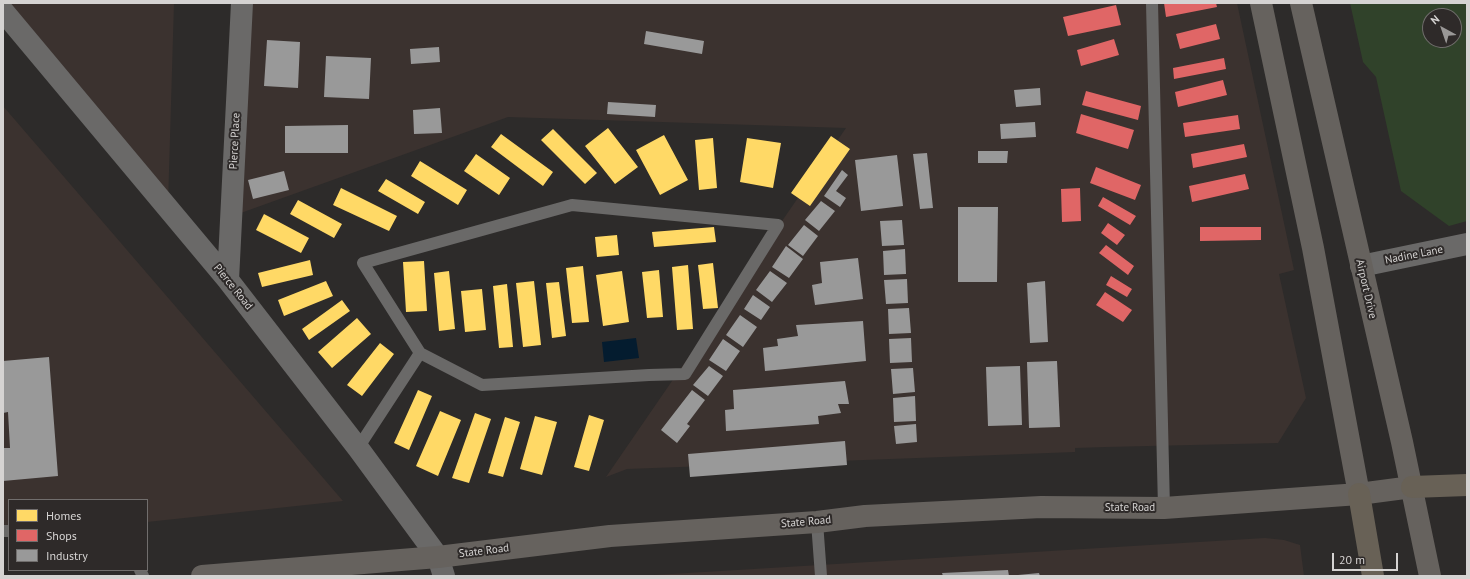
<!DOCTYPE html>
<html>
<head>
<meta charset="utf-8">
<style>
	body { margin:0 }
	#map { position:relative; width:1470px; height:579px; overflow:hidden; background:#2d2b2a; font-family:"PT Sans",sans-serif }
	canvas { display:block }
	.frame { position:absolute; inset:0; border:4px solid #d5d3d2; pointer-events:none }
	.legend { position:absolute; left:8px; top:499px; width:140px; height:72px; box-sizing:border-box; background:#2e2a29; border:1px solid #716e6d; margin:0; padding:5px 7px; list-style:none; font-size:12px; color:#d5d3d2 }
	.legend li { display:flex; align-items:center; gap:8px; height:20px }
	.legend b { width:20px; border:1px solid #716e6d }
	.north { position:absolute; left:1422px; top:8px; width:40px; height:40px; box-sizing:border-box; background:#2e2a29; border:1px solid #716e6d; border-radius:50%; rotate:320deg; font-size:11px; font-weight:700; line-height:16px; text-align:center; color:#d5d3d2 }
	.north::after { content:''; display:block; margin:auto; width:14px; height:18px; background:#9a9897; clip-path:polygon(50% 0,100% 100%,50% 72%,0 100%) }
	.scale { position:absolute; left:1332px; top:553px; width:66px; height:18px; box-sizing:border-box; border:2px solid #d5d3d2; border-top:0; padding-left:5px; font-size:12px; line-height:14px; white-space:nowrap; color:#d5d3d2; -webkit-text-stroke:3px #2e2a29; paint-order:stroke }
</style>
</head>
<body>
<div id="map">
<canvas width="1470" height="579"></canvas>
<div class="frame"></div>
<ul class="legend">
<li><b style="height:11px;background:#ffd966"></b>Homes</li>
<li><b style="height:11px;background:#e06666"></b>Shops</li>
<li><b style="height:11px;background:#999"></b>Industry</li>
</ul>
<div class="north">N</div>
<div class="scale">20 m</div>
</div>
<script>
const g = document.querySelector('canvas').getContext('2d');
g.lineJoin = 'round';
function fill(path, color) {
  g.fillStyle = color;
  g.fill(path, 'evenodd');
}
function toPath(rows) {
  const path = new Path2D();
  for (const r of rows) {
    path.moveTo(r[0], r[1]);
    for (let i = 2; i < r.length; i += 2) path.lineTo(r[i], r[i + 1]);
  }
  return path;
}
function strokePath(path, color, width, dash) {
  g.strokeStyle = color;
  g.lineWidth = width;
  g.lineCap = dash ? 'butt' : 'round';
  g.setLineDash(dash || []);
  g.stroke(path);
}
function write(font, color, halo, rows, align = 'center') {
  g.font = font + ' "PT Sans",sans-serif';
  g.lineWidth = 4;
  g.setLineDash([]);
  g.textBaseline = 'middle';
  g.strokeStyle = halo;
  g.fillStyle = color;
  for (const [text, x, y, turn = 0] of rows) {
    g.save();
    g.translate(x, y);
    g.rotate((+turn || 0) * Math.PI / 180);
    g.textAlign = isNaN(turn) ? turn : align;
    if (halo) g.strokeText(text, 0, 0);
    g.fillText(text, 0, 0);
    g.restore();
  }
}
fill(toPath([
	[3,3,174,3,168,205],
	[244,3,1237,3,1294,270,1279,274,1306,398,1278,443,1106,447,1075,448,1075,452,627,469,606,477,846,128,508,117,238,214],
	[3,106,343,501,147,522,147,500,9,500,9,537,3,537],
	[1265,538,1284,540,1300,545,1304,576,638,576]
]), '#3b322f');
fill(toPath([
	[1350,3,1467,3,1467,221,1449,226,1401,191,1376,77,1363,62],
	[1430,16,1454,16,1454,40,1430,40]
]), '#30422a');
fill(toPath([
	[636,338,639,358,604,362,602,342]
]), '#041c2f');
fill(toPath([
	[608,128,638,167,615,184,585,146],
	[553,129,597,173,585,184,541,140],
	[501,134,553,172,543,186,491,147],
	[664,135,688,180,660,195,636,150],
	[831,136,850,149,810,206,791,193],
	[713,138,717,188,699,190,695,140],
	[747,138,781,143,773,188,740,182],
	[476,154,510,178,499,195,464,171],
	[420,161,467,190,458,205,411,176],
	[386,179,425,202,418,214,378,191],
	[341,188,397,216,389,231,333,205],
	[298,200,342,224,334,238,290,214],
	[264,214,309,238,301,253,256,230],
	[714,227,716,242,654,247,652,232],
	[617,235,619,255,597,257,595,237],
	[310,260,313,275,262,287,258,273],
	[424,261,427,311,406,312,403,262],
	[713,263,718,308,703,309,698,265],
	[688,265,693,329,677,330,672,267],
	[583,266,589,322,572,323,566,268],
	[659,270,663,317,647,318,642,272],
	[449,271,455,329,439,331,434,273],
	[622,271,629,322,603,326,596,275],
	[326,281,333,296,284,316,278,300],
	[534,281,541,345,523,347,516,283],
	[559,282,566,336,552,338,546,283],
	[507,284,513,347,499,348,493,286],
	[482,289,486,330,465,332,461,291],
	[342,300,350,311,309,340,302,329],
	[357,318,371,334,332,368,318,352],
	[380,343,394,354,362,396,347,385],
	[418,390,432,396,409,450,394,443],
	[440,411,461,420,438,476,416,466],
	[475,413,491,419,469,483,452,478],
	[589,415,604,420,589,471,574,467],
	[535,416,557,422,542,475,520,469],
	[505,417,520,422,503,477,488,473]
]), '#ffd966');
fill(toPath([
	[1164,3,1216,3,1217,7,1166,17],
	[1116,5,1121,25,1068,36,1063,17],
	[1216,24,1220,39,1180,49,1176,34],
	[1114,39,1119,55,1081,66,1077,50],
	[1224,58,1226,69,1174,79,1173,68],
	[1223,80,1227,95,1178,107,1175,92],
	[1086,91,1141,106,1138,120,1082,105],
	[1081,114,1134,130,1128,149,1076,133],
	[1238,115,1240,129,1185,137,1183,123],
	[1244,144,1247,157,1193,168,1191,154],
	[1096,167,1141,185,1135,200,1090,183],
	[1245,174,1249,189,1192,202,1189,186],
	[1080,188,1081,221,1062,222,1061,189],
	[1103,197,1136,216,1130,225,1098,206],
	[1108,223,1125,235,1117,245,1101,233],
	[1200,227,1261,227,1261,240,1200,241],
	[1106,245,1134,266,1128,275,1099,253],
	[1111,276,1132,289,1127,297,1106,285],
	[1105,292,1132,310,1123,322,1096,305]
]), '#e06666');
fill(toPath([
	[646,31,704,41,702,54,644,44],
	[267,40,300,42,298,88,264,86],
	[439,47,440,62,411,64,410,49],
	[326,56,371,58,369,99,324,97],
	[1040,88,1041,105,1016,107,1014,90],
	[608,102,656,105,655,117,607,114],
	[440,108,442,133,414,134,413,110],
	[1035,122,1036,137,1001,139,1000,124],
	[348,125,348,153,285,153,285,126],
	[978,151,1008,151,1007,163,978,163],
	[927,153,933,208,920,209,913,154],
	[897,155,903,206,861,211,855,160],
	[842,170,848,175,836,191,846,198,840,207,824,196],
	[284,171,289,190,253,199,248,180],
	[821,201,835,211,819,231,805,220],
	[958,207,998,207,997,282,958,282],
	[902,220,904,245,882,246,880,221],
	[804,225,818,236,803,256,788,245],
	[786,246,803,259,789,278,772,267],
	[905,249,906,274,884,275,883,251],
	[858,258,863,299,815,305,812,285,822,283,820,262],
	[770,271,787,283,772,302,756,290],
	[907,279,908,303,886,304,884,280],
	[1045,281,1048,342,1030,343,1027,283],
	[753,295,770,307,761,320,744,309],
	[909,308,911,333,889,334,888,309],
	[740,315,757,327,743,347,726,335],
	[863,321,866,361,765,371,763,348,778,346,777,339,798,336,796,325],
	[911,338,912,362,890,363,889,339],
	[723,339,740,351,726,371,709,360],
	[49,357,58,476,3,481,3,448,10,448,8,412,3,413,3,361],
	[1057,361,1060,427,1029,428,1027,362],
	[709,366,723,376,708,396,693,385],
	[1020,366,1022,425,988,426,986,367],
	[913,368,915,392,893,394,891,369],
	[845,381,849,404,838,404,841,413,818,416,819,424,726,431,725,410,734,409,733,390],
	[692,390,705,400,687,424,690,426,677,443,661,430],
	[915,396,916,421,894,422,893,398],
	[916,424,917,442,896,444,894,426],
	[845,441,847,465,690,477,688,454],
	[1008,570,1009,576,943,576,942,573],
	[1039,573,1040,576,1018,576,1018,575]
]), '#999');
strokePath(toPath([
	[1152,3,1164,508],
	[572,205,778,225,685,374,649,375,482,385,420,353,363,263,572,205],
	[358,448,420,353],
	[817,522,821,576],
	[3,531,9,531],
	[140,570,143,576]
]), '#6a6968', 12);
strokePath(toPath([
	[3,11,228,280,358,448,438,557,444,576],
	[1361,266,1467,244],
	[228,280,242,3]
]), '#6a6968', 22);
strokePath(toPath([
	[1261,3,1313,248,1359,494],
	[1301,3,1402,442,1430,576],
	[202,576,438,557,610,536,817,522,865,516,1041,507,1164,508,1359,494,1412,487]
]), '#66625e', 22);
strokePath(toPath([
	[1412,487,1467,485],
	[1359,494,1373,576]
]), '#686156', 22);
write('11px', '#d5d3d2', '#2e2a29', [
	["Pierce Place",235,141,-87],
	["Nadine Lane",1414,255,-11],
	["Pierce Road",233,287,51],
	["Airport Drive",1366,289,77],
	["State Road",1130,508],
	["State Road",806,522,-5],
	["State Road",484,551,-7]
]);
</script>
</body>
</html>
